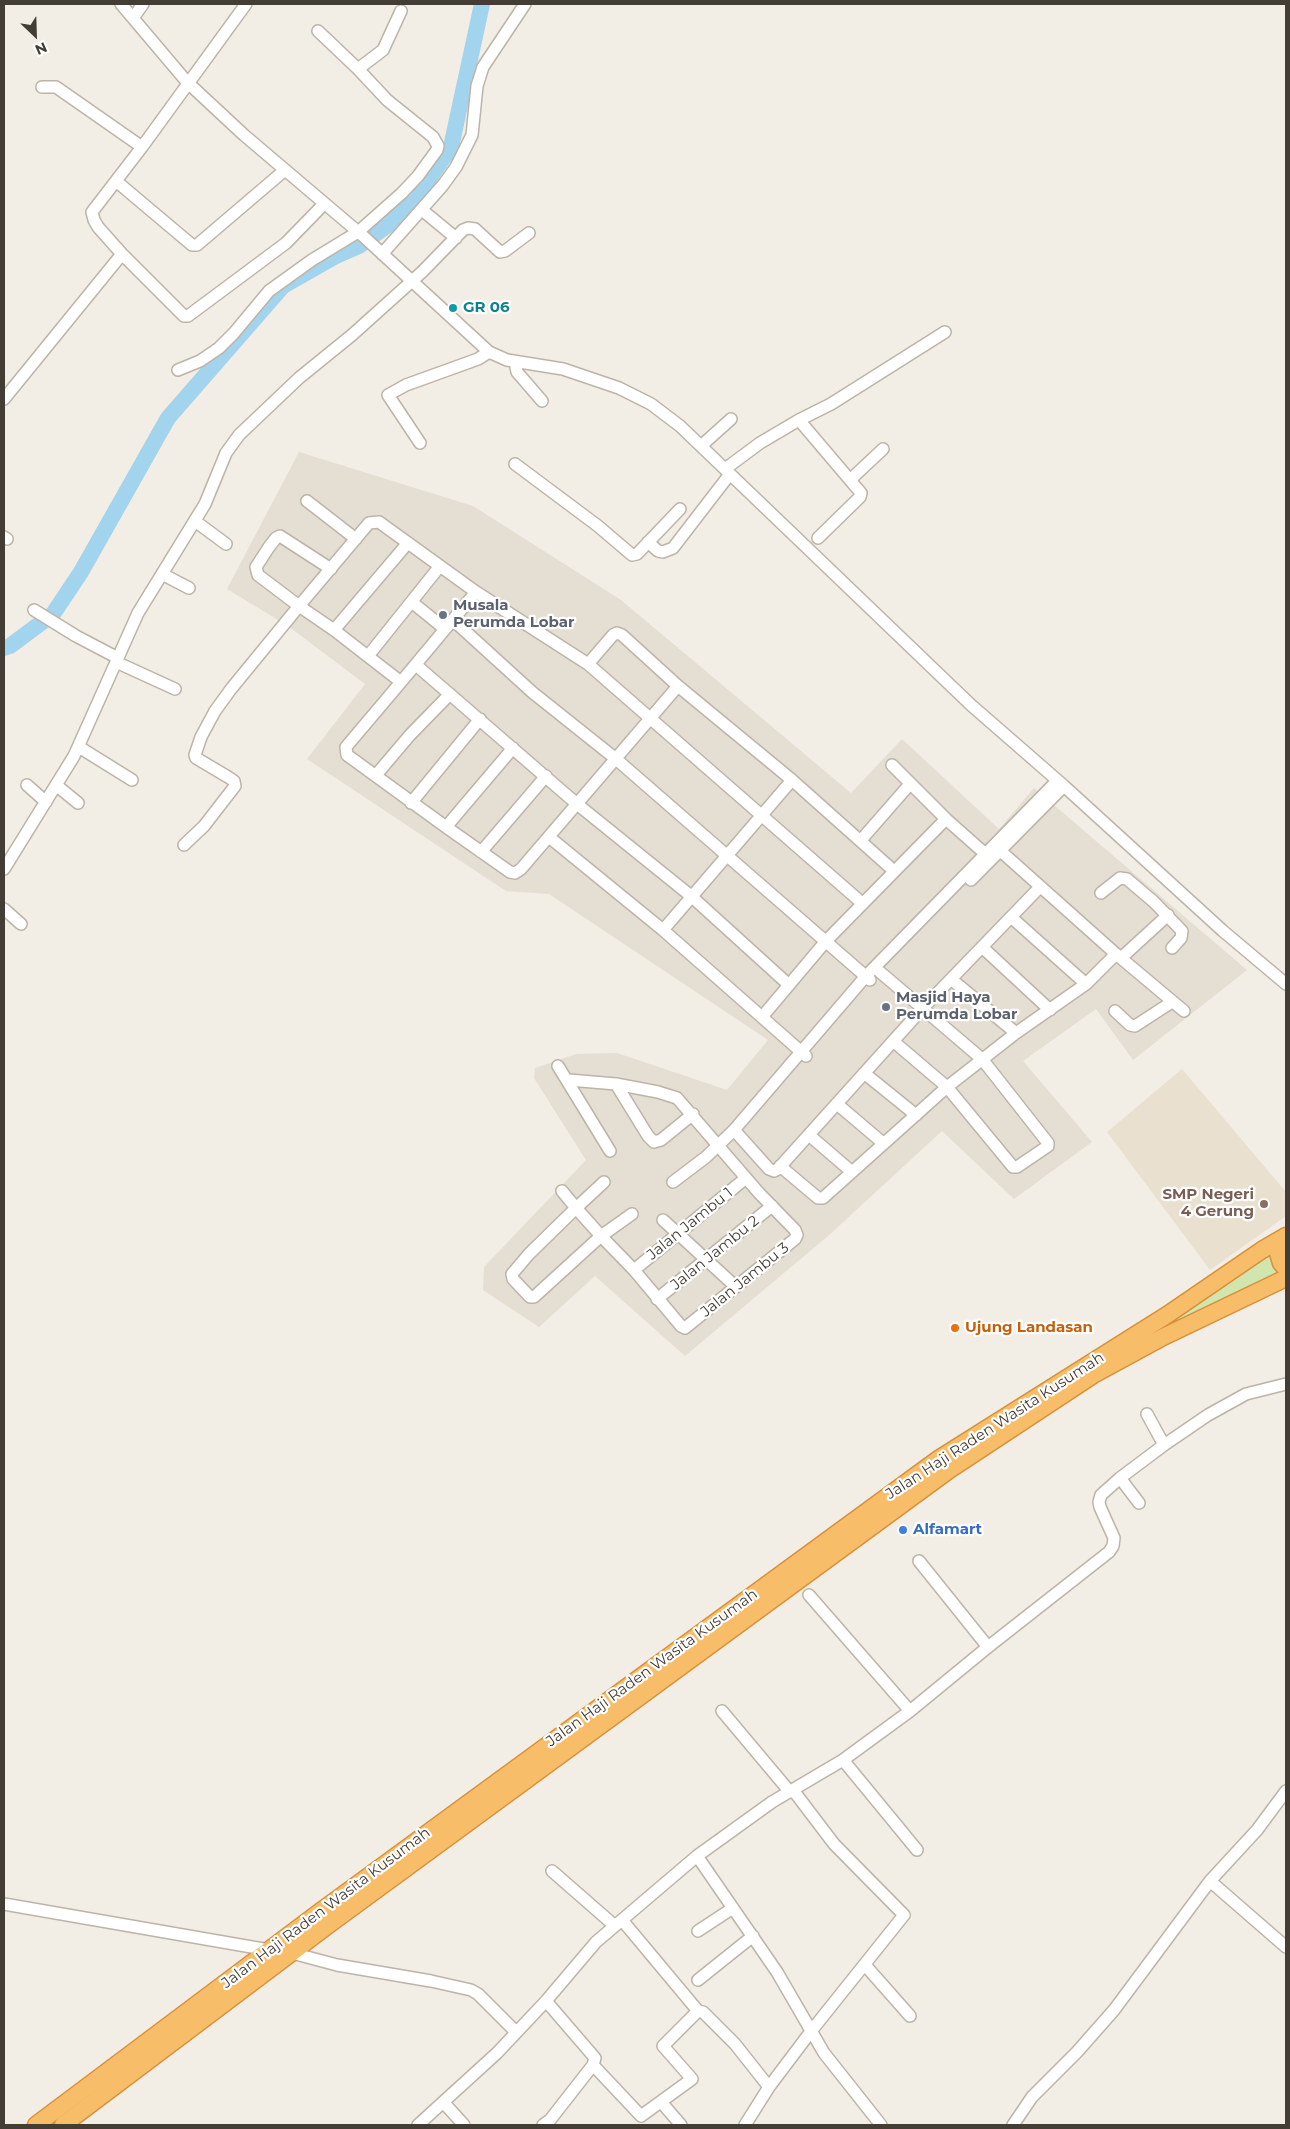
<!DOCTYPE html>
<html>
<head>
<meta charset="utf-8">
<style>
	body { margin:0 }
	#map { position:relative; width:1290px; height:2129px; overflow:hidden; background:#f2ede5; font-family:Montserrat,sans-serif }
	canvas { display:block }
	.frame { position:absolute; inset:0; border:5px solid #443d35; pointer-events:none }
	.north { position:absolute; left:10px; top:10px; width:50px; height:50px; -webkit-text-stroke:4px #fff; paint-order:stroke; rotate:156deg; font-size:14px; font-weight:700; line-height:20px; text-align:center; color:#443d35 }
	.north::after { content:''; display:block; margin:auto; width:18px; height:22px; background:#443d35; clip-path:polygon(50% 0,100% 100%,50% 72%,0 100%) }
</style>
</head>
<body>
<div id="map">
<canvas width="1290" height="2129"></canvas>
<div class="frame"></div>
<div class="north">N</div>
</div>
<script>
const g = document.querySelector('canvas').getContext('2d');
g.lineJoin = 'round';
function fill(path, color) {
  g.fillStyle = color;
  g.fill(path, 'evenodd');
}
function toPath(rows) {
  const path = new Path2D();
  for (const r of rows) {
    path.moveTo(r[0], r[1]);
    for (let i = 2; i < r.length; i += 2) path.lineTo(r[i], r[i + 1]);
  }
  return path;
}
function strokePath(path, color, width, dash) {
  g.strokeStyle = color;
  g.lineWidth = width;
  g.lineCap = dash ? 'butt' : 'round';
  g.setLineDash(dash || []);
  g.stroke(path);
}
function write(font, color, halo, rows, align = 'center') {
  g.font = font + ' Montserrat,sans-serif';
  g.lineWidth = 4.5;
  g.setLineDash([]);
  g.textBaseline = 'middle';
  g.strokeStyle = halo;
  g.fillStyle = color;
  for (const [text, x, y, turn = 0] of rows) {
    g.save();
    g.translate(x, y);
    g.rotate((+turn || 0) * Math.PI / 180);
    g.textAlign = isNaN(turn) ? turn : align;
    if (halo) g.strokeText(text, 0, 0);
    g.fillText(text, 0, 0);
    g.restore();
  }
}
fill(toPath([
	[299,452,473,506,621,600,851,793,902,739,999,829,1034,788,1247,970,1133,1060,1096,1009,1023,1061,1092,1142,1014,1199,942,1131,828,1236,685,1356,595,1276,539,1327,483,1290,484,1267,586,1160,534,1078,535,1068,576,1054,617,1053,727,1090,768,1040,549,894,506,891,307,759,365,684,288,626,227,589]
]), '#e5ded3');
fill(toPath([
	[1182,1069,1286,1192,1286,1216,1210,1270,1107,1132]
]), '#eae0cf');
fill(toPath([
	[1270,1247,1272,1262,1286,1275,1164,1328,1109,1358]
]), '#d1e5ae');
strokePath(toPath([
	[4,648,10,646,53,614,81,572,168,418,283,286,334,257,359,246,388,225,413,202,451,147,482,4]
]), '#a2d4ed', 16);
const minor = toPath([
	[121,4,187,82,244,135,363,236,489,352,507,360,563,369,619,388,651,404,680,426,971,705,1064,786,1223,931,1286,984],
	[133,18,143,4],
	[358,69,383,50,401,11],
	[42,87,56,87,142,147],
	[116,181,192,245,197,245,285,170],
	[422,210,456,238],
	[122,254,184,316,188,316,286,243,324,204],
	[382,254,443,185,456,167,472,135,477,86,483,67,525,4],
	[515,362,517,372,542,401],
	[178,370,200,361,219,348,234,333,269,291,312,260,358,232,402,193,418,176,437,150,438,146,433,137,387,100,358,69,318,31],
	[4,399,122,254,98,227,94,220,92,212,142,147,246,4],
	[799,420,861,493,860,497,818,538],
	[420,443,388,395,406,385,478,359,489,352],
	[701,446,731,419],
	[515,464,598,526,632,555,637,554,680,509],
	[725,469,760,443,799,420,831,404,945,332],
	[851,479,883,449],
	[307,501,356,539],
	[195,521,226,544],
	[4,537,7,539],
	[648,542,658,551,663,552,673,548,730,474],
	[162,574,189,588],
	[476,592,401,682,334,630,299,606,369,523,379,522,476,592,588,664,862,903],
	[413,603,445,629],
	[34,610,76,636,118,658],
	[453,620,532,692,616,759,870,980],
	[334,630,407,544],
	[368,656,440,566],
	[116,662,175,689],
	[588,664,613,635,617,633,622,635,678,686,792,780,894,871],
	[416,665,577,804,691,896,789,985],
	[401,682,346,747,347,755,446,827,510,872,515,873,521,869,678,686],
	[79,747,132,780],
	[892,765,946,819,990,858],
	[376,775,410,735,450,694],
	[27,785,46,802],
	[56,785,78,803],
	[411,803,480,719],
	[446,827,513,748],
	[549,837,663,930,806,1056],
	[861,840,910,784],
	[184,845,204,826,235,786,234,781,228,777,196,758,195,755,201,737,215,711,231,689,299,606,258,575,256,567,269,547,276,538,280,536,331,569],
	[995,846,1116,954,1184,1011],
	[481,852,546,776],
	[4,869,74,756,138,613,205,504,226,453,239,435,299,378,352,335,422,272,463,230,468,228,475,229,500,252,505,251,529,233],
	[971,880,1064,786],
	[1101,893,1120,878,1127,879,1154,902,1182,931,1181,938,1172,948],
	[4,909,21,924],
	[1011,917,1086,984],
	[663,930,792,780],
	[982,947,1050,1010],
	[1121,958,1168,915],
	[880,972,982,1059,1048,1143,1048,1146,1017,1167,1013,1167,947,1087,893,1041],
	[951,979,1016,1033],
	[1115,1011,1130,1025,1135,1026,1172,1002],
	[762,1017,826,941,946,819],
	[558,1066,610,1151],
	[864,1073,916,1115],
	[569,1080,616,1084,658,1092,677,1098,759,1193,795,1230,797,1235,795,1239,685,1328,681,1326,634,1270,601,1236,576,1208,529,1254,512,1274,513,1279,530,1297,534,1297,601,1236,632,1214],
	[616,1084,648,1136,654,1142,661,1140,693,1114],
	[837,1104,883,1143],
	[734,1130,769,1169,774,1171,778,1169,922,1009,1040,887],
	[809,1135,852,1172],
	[780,1166,818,1198,823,1198,947,1087,1016,1033,1086,984,1116,954],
	[673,1182,706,1157,734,1130,866,976,1057,781],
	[562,1191,576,1208,604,1182],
	[663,1220,735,1286],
	[634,1270,746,1178],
	[657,1299,772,1206],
	[1147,1414,1164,1445],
	[1120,1478,1139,1503],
	[919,1561,988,1647],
	[809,1595,910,1711],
	[722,1711,790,1792],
	[843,1760,917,1850],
	[697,1856,777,1972,824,2053,881,2125],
	[552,1871,615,1926],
	[1210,1881,1286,1947],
	[4,1904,269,1950],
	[622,1920,698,2011],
	[698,1931,733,1908],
	[292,1953,337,1965,431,1981,471,1990,478,1994,516,2032],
	[865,1965,910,2016],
	[698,1980,753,1936],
	[546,2001,595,2058,593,2065,641,2116,692,2079,663,2046,698,2011,703,2012,735,2044,769,2087],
	[444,2103,464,2125],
	[662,2103,681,2125],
	[418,2125,497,2053,546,2001,596,1942,697,1856,772,1802,843,1760,910,1711,988,1647,1109,1552,1113,1546,1114,1538,1100,1507,1099,1502,1101,1495,1120,1478,1164,1445,1208,1415,1246,1394,1286,1384],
	[543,2125,550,2120,593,2065],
	[745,2125,769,2087,812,2030,904,1915,834,1844,793,1790],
	[1013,2125,1032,2097,1077,2052,1114,2010,1210,1881,1257,1830,1286,1791]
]);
const highway = toPath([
	[1284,1237,1278,1246,1278,1253,1281,1263,1286,1269],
	[36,2125,321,1911,940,1458,1167,1315,1262,1250,1286,1236],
	[63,2125,331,1923,949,1470,1093,1375,1163,1337,1286,1278]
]);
strokePath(minor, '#bdb4a8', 14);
strokePath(highway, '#d79039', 19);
strokePath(minor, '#fff', 11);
strokePath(highway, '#f8bd69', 16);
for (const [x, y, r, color] of [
	[453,308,5,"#0f9aa8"],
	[443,615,5,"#6b7280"],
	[886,1007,5,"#6b7280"],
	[1264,1204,5,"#8d6e63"],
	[955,1328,5,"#e8710a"],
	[903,1530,5,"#3f7fe0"]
]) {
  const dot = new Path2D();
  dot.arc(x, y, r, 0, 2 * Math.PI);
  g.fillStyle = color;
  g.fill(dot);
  strokePath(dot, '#fff', 2);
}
write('bold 15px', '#0d838f', '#fff', [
	["GR 06",463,308]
], 'left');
write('bold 15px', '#5b616d', '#fff', [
	["Musala",453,606],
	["Perumda Lobar",453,623],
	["Masjid Haya",896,998],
	["Perumda Lobar",896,1015]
], 'left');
write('bold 15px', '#785e54', '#fff', [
	["SMP Negeri",1254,1195],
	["4 Gerung",1254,1212]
], 'right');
write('15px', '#443d35', '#fff', [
	["Jalan Jambu 1",690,1224,-39],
	["Jalan Jambu 2",715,1253,-39],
	["Jalan Jambu 3",745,1280,-39],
	["Jalan Haji Raden Wasita Kusumah",995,1426,-33],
	["Jalan Haji Raden Wasita Kusumah",652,1668,-36],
	["Jalan Haji Raden Wasita Kusumah",326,1908,-37]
]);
write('bold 15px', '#c56008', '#fff', [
	["Ujung Landasan",965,1328]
], 'left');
write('bold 15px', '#366cbe', '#fff', [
	["Alfamart",913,1530]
], 'left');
</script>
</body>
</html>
